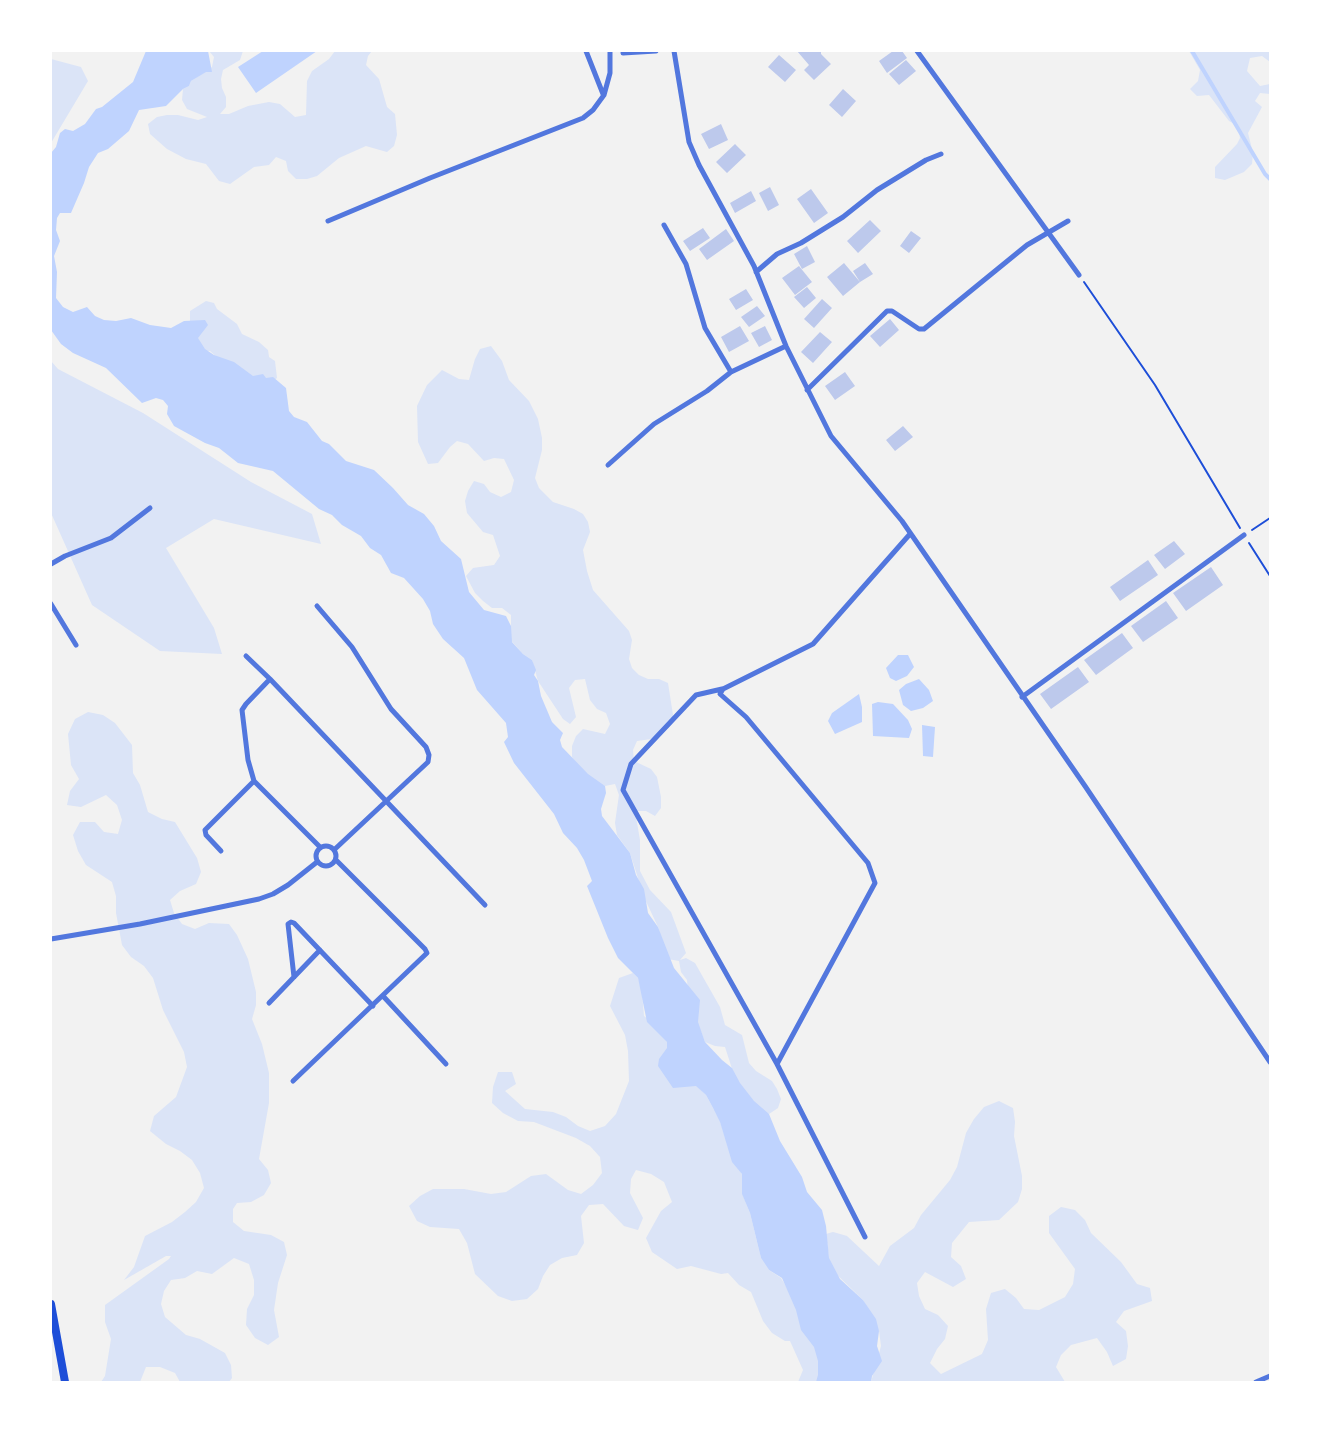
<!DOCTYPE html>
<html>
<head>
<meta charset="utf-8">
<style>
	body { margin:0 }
	#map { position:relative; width:1321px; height:1433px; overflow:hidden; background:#f2f2f2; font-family:Inter,sans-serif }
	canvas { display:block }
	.frame { position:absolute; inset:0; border:52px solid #fff; pointer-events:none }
</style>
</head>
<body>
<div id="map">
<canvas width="1321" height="1433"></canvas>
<div class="frame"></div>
</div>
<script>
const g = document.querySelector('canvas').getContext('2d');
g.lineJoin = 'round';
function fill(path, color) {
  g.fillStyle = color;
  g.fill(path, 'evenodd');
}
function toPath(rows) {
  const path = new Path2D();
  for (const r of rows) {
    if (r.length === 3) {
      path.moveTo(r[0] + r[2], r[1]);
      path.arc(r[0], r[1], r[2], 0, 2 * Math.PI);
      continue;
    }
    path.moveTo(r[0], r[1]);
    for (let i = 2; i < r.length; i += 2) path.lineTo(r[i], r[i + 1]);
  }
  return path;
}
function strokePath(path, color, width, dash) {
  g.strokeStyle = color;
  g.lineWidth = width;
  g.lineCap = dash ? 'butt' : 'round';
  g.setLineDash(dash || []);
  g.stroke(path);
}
fill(toPath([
	[209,51,243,51,240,60,223,70,221,79,222,88,226,97,226,107,220,114,229,114,248,106,269,102,280,104,295,117,306,115,307,81,312,71,329,59,335,51,372,51,368,56,366,65,379,79,387,107,395,114,397,135,394,146,387,152,366,146,339,158,317,176,307,179,296,179,288,171,286,161,276,157,269,165,254,167,230,184,219,181,206,164,186,159,167,149,150,134,148,124,157,117,167,115,178,115,198,120,207,117,187,109,182,100,183,89,189,86,191,81,212,67,214,57],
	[1189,51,1270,51,1270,62,1262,56,1250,58,1247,71,1260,86,1270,84,1270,94,1260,93,1255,101,1262,107,1248,133,1253,153,1252,164,1244,172,1225,180,1215,178,1215,167,1237,144,1240,138,1238,126,1229,121,1209,95,1197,96,1190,89,1198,81,1200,70],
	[51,59,81,67,88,81,51,143],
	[206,301,214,303,217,309,237,324,242,334,259,342,268,350,269,357,275,361,277,378,272,382,244,374,220,360,210,351,203,351,190,321,190,311],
	[491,346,502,361,509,380,529,401,538,419,542,438,542,450,535,478,539,488,553,502,574,509,583,514,588,522,590,532,583,550,587,571,593,590,629,631,632,640,629,659,632,668,639,675,648,679,659,679,668,683,673,715,672,724,658,738,637,741,633,750,634,761,651,769,657,777,661,797,661,808,655,816,646,811,635,811,640,840,640,871,650,890,671,912,686,953,680,960,686,958,695,963,720,1007,725,1025,742,1035,749,1063,756,1071,772,1081,777,1089,781,1099,778,1108,769,1114,759,1112,735,1078,725,1047,715,1046,705,1042,689,1002,687,980,681,972,679,961,668,959,658,927,644,897,630,853,617,835,615,823,619,795,615,784,605,786,595,783,578,767,572,757,572,746,576,736,583,729,605,734,610,724,606,713,597,709,590,700,585,679,575,680,569,688,576,717,570,724,563,719,538,681,532,660,523,654,508,637,511,626,511,615,502,608,492,608,483,601,475,593,466,576,473,568,494,565,500,556,493,535,483,532,467,513,465,501,468,491,474,481,484,484,490,492,501,497,511,492,514,480,504,459,494,458,484,461,468,444,457,441,450,447,438,463,428,464,418,442,417,406,427,385,442,370,459,379,469,380,475,359,480,349],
	[51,361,58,369,143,413,251,482,312,514,321,544,214,519,166,548,214,628,222,654,160,651,92,605,51,513],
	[88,712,103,715,115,723,132,745,133,773,140,785,148,812,162,819,175,822,197,858,201,872,196,884,180,891,170,900,174,913,182,924,195,929,209,923,229,924,237,935,248,959,256,992,256,1005,252,1019,262,1044,269,1073,269,1103,259,1159,268,1170,271,1183,264,1195,251,1202,237,1203,233,1209,233,1222,244,1231,271,1235,284,1242,287,1255,278,1283,274,1310,279,1337,268,1345,255,1338,246,1325,247,1309,254,1295,254,1280,249,1264,234,1258,212,1274,197,1271,185,1278,171,1280,164,1291,161,1304,165,1317,186,1335,200,1339,225,1353,231,1365,232,1378,229,1382,180,1382,175,1373,160,1367,146,1367,140,1382,101,1382,105,1376,111,1339,105,1322,105,1305,169,1259,171,1256,166,1256,124,1280,134,1267,145,1236,172,1222,185,1212,196,1202,204,1188,200,1173,192,1160,180,1151,166,1144,150,1131,154,1116,176,1097,187,1067,184,1052,163,1010,153,978,144,966,131,957,122,945,116,913,116,896,112,882,86,865,78,851,73,835,80,822,95,822,104,832,118,834,122,820,117,805,106,795,81,807,67,805,70,791,79,779,71,765,68,734,75,719],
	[633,973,638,978,642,992,644,1016,661,1029,688,1086,696,1085,706,1095,720,1121,728,1147,742,1174,742,1193,750,1213,761,1258,769,1270,781,1278,816,1335,822,1382,798,1382,803,1370,790,1341,785,1341,772,1333,763,1321,751,1292,739,1285,728,1273,721,1274,691,1266,677,1269,652,1252,646,1238,661,1211,672,1202,664,1182,651,1174,636,1170,631,1179,630,1193,643,1218,638,1230,624,1226,603,1204,589,1205,581,1216,584,1243,577,1255,562,1258,550,1265,543,1276,538,1289,527,1299,512,1301,498,1296,475,1274,467,1243,459,1229,430,1227,417,1221,409,1206,420,1196,433,1189,464,1189,491,1194,506,1192,531,1176,546,1174,568,1190,581,1194,593,1185,602,1173,600,1157,590,1146,576,1138,534,1122,518,1121,503,1113,492,1103,493,1087,498,1072,512,1072,516,1084,505,1091,525,1109,553,1112,566,1117,578,1126,590,1131,605,1126,616,1114,629,1081,628,1051,625,1035,610,1006,619,978],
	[999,1101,1013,1108,1015,1122,1014,1136,1022,1176,1022,1189,1018,1202,999,1220,969,1222,952,1243,951,1257,961,1266,966,1279,953,1287,925,1272,917,1283,919,1296,925,1309,938,1315,948,1326,945,1339,937,1349,930,1363,941,1374,982,1354,988,1340,986,1309,991,1293,1005,1289,1016,1298,1024,1309,1039,1310,1065,1297,1073,1284,1075,1269,1049,1233,1049,1216,1061,1207,1075,1210,1085,1220,1091,1233,1121,1262,1137,1284,1150,1288,1152,1301,1124,1311,1116,1322,1126,1331,1128,1346,1126,1359,1113,1366,1107,1352,1097,1338,1071,1345,1061,1355,1056,1367,1065,1382,871,1382,881,1346,879,1331,863,1300,830,1268,826,1234,833,1232,847,1236,879,1266,890,1246,914,1228,921,1215,950,1180,957,1167,966,1133,974,1119,984,1107]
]), '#dbe4f7');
fill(toPath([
	[146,51,208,51,212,72,206,72,191,81,189,86,183,89,166,106,139,110,129,131,108,149,98,153,89,167,84,183,71,213,60,213,57,218,56,230,60,241,54,256,57,272,56,298,63,307,73,312,87,307,95,316,104,320,116,321,131,318,150,325,171,328,184,321,205,320,208,325,198,338,205,349,214,355,234,362,253,376,263,374,266,378,273,377,286,388,289,411,294,417,307,422,322,441,329,444,346,461,374,470,393,488,408,505,424,514,434,526,441,541,461,559,469,592,484,610,506,616,511,626,512,642,523,654,532,660,536,670,534,675,538,681,541,696,552,722,563,733,560,740,562,747,588,774,605,786,606,793,601,809,602,816,630,853,636,875,644,889,648,913,658,927,674,968,700,1000,698,1022,705,1042,722,1060,732,1068,740,1083,754,1101,769,1114,780,1141,802,1177,807,1192,822,1210,826,1226,829,1258,840,1279,863,1300,876,1319,879,1331,877,1346,882,1361,872,1376,871,1382,816,1382,818,1375,818,1361,814,1347,801,1330,796,1310,782,1278,769,1270,761,1258,750,1213,742,1194,742,1174,732,1162,720,1122,713,1108,706,1095,696,1086,673,1088,658,1066,659,1059,667,1048,667,1042,647,1022,638,978,618,958,608,938,587,886,592,881,584,860,577,848,563,833,554,814,514,763,504,742,508,737,506,723,477,690,464,658,443,639,433,624,430,611,423,599,404,578,391,573,381,555,370,548,361,536,342,525,332,515,319,509,273,471,238,463,219,448,205,443,174,426,167,414,168,406,163,400,156,398,142,403,106,368,73,353,61,344,51,330,51,153,56,147,60,133,65,129,73,131,85,124,96,109,102,107,133,82],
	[263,51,317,51,256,93,238,67],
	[898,655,908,655,914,667,907,676,896,681,890,678,886,668],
	[919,679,929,690,933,701,923,708,911,711,903,705,899,690,906,684],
	[859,694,862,707,862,722,835,734,828,721,832,713],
	[878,702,893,704,908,720,912,729,909,738,873,736,872,704],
	[922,725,935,727,933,757,923,756]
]), '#bfd3fe');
strokePath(toPath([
	[1192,51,1265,174,1270,179]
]), '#bfd3fe', 4);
fill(toPath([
	[797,51,821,51,821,54,831,64,814,80,804,70,809,65],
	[893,51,902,51,907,58,887,73,879,61],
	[779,55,796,70,785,82,768,67],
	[906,60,916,71,899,85,889,74],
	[843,89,856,101,842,117,829,105],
	[721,124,728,140,709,149,701,134],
	[735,144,746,155,727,173,716,162],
	[770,187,779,205,768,211,759,193],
	[811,189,828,213,814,223,797,199],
	[751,191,756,201,735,213,730,203],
	[870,220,881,231,858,253,847,241],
	[703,228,710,238,690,251,683,241],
	[726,229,734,241,707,260,699,249],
	[911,231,921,238,909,253,900,246],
	[807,246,815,262,802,269,794,254],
	[844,263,860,282,843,296,827,277],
	[865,263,873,274,860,282,853,271],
	[799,266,812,282,795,295,782,278],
	[807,287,816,298,804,308,794,297],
	[746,289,753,300,736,310,729,299],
	[822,299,832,308,814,328,804,319],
	[757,306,765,316,749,327,741,317],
	[890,319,899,330,880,347,870,336],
	[740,326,749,341,729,352,721,337],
	[765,326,772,340,759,347,751,333],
	[820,332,832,342,813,363,801,352],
	[845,372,855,386,835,400,825,386],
	[903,426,913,437,895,451,886,440],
	[1174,541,1185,554,1165,569,1154,555],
	[1148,560,1158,575,1120,601,1110,587],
	[1211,567,1223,585,1186,611,1173,593],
	[1166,601,1178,618,1143,642,1131,626],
	[1122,633,1133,648,1096,675,1084,660],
	[1078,667,1089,682,1051,709,1040,694]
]), '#bdc9ec');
strokePath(toPath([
	[1084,282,1155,385,1240,528],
	[1252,530,1270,518],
	[1249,543,1270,576]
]), '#1d4ed8', 2);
strokePath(toPath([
	[586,51,603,94],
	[674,51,689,142,699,165,754,266,786,346,831,436,902,521,1085,786,1270,1062],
	[917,51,1079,275],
	[623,53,656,51],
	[328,221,430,178,583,118,593,110,604,95,610,73,610,51],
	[664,225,686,264,705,328,731,372],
	[756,272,777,254,801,243,843,217,877,190,926,160,941,154],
	[807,390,887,311,892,311,919,329,924,329,1027,245,1068,221],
	[608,465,654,424,707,391,731,372,786,346],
	[51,564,65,556,111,538,150,508],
	[51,604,76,645],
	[317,606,352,647,391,709,426,747,429,755,428,762,335,849],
	[246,656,270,679],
	[722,689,696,695,631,764,623,790,777,1064],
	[1022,697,1244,535],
	[326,856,10],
	[320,847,254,781,248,760,242,710,246,704,270,679,485,905],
	[221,851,206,835,205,830,254,781],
	[51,939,140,924,259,899,273,894,288,885,317,862],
	[294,977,288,924,291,922,294,923,373,1006],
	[383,996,446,1064],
	[269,1003,320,950],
	[293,1081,427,953,425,949,336,860],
	[865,1237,777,1064,875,883,868,863,746,717,720,694,723,689,813,644,910,534],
	[1256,1382,1270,1376]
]), '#5277de', 5);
strokePath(toPath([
	[51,1304,65,1382]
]), '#1d4ed8', 8);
</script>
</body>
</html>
